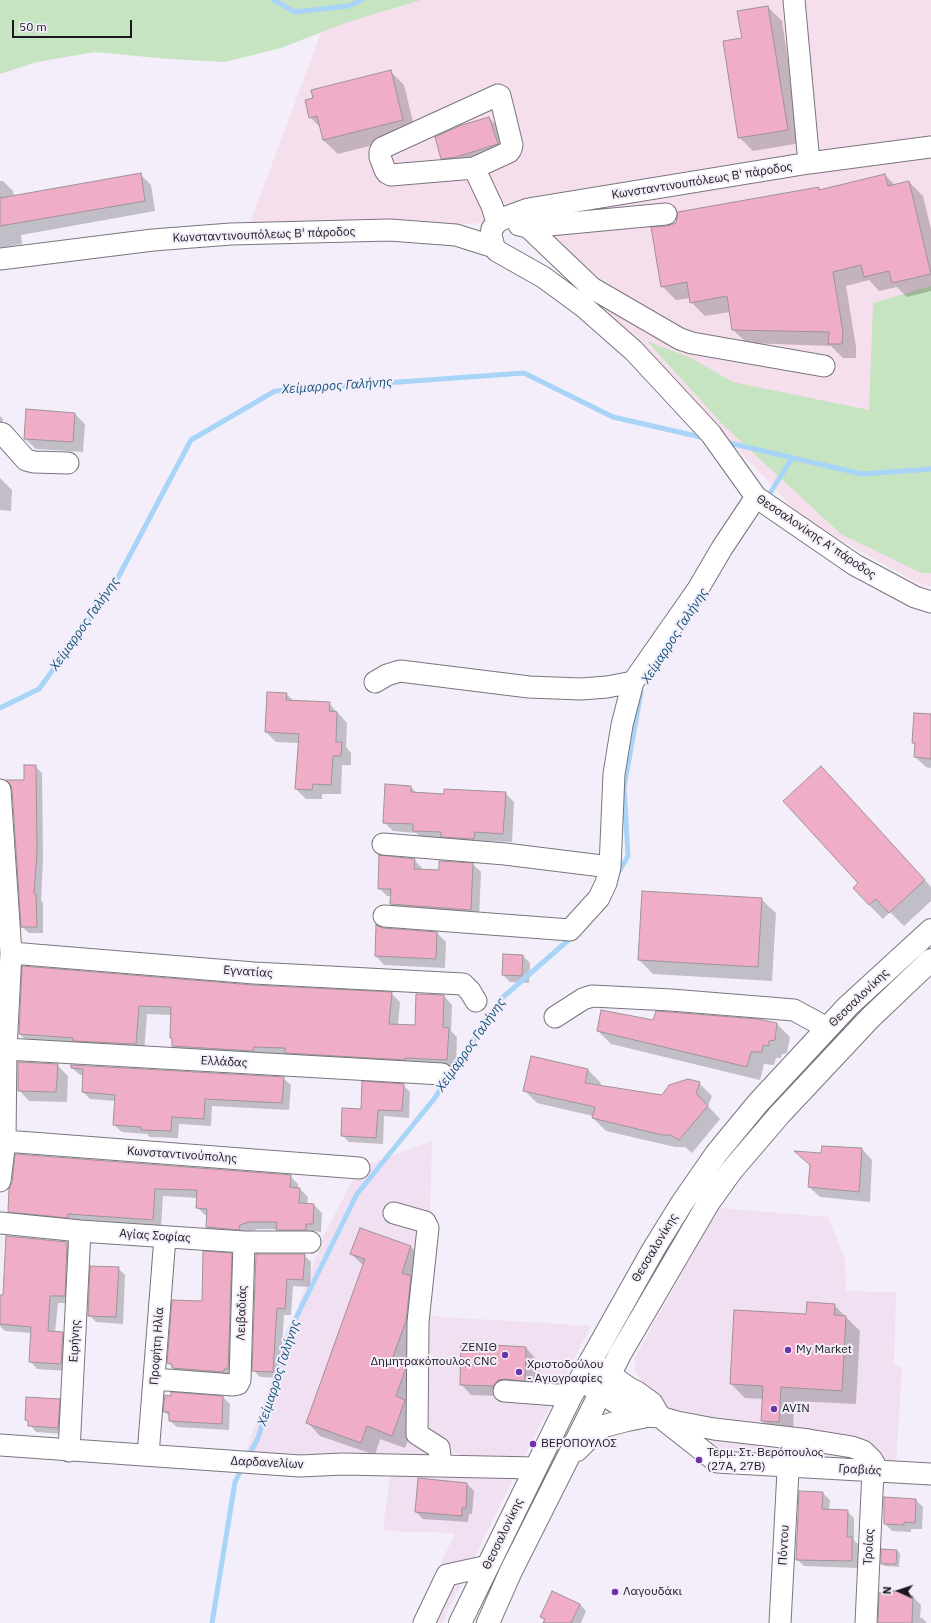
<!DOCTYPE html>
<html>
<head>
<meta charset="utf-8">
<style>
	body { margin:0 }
	#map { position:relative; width:931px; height:1623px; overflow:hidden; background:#f3eef9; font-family:"IBM Plex Sans",sans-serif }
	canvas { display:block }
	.north { position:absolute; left:879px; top:1571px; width:40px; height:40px; -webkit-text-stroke:3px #f3eef9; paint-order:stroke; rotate:273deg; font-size:11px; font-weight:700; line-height:16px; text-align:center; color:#1b191d }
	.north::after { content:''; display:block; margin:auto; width:14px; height:18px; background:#1b191d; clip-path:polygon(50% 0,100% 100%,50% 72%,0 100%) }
	.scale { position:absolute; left:12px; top:20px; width:120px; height:18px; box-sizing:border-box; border:2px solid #1b191d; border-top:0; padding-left:5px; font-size:12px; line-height:14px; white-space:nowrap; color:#1b191d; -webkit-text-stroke:3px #f3eef9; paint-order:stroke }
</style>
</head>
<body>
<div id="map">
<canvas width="931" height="1623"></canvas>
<div class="north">N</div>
<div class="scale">50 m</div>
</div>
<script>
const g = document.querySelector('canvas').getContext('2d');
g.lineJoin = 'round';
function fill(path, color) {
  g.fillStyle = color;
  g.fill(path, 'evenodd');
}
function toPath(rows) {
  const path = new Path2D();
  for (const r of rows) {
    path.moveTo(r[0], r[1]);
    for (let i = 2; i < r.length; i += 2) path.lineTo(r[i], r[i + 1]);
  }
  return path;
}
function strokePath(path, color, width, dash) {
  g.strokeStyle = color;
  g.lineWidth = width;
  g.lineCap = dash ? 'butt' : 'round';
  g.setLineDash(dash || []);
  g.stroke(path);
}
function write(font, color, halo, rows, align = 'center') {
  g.font = font + ' "IBM Plex Sans",sans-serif';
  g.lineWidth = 4;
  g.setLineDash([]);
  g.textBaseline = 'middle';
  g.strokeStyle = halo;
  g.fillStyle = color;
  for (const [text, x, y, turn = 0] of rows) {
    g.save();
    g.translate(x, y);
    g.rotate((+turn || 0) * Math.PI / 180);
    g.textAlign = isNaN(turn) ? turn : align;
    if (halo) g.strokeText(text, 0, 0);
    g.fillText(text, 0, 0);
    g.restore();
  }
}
fill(toPath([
	[432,1141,427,1316,591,1326,520,1465,442,1623,413,1623,455,1533,383,1531,390,1472,241,1464,324,1235,359,1168],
	[719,1208,828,1217,845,1260,846,1291,896,1292,894,1365,902,1368,896,1464,731,1457,648,1392,635,1370,635,1357]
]), '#f1e0f2');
fill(toPath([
	[333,0,931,0,931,586,923,586,805,520,518,220,243,242]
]), '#f5dfec');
fill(toPath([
	[0,0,421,0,345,23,281,48,225,62,169,59,95,52,37,62,0,74],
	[931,286,931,573,921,573,841,534,722,424,647,341,691,358,733,382,869,410,873,303]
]), '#c7e4c2');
fill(toPath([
	[768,7,782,21,801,143,753,151,739,137,743,39],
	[390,71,404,85,416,134,338,154,323,140,321,128,310,117],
	[489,118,500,128,508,155,452,169,442,158],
	[140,174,151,185,155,211,21,235,22,244,0,248,0,181,3,181,13,191,14,196],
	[885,175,895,185,909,182,923,196,931,229,931,291,907,297,897,287,879,291,869,280,846,286,856,347,856,358,843,358,831,346,747,343,732,329,730,312,705,316,691,302,691,298,676,300,662,286,667,227,819,189,821,190],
	[75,414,85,424,83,452,36,449,25,439],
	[0,416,3,419,2,432,0,431],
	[0,478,12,490,11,511,0,510],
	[286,694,294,701,329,703,347,723,346,747,351,753,351,765,342,765,341,794,322,794,322,799,306,799,296,789,299,743,276,742,266,732],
	[931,715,931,768,926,767,915,757,916,746,913,742],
	[35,766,42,773,43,858,41,901,43,902,43,933,29,933,22,927,25,781],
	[835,781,931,887,931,901,904,926,890,912,883,919,869,905,860,883],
	[411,787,417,793,445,795,505,793,514,802,512,842,483,841,483,848,423,839,416,833,393,831,384,822],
	[414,860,422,868,422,870,440,871,473,864,481,872,479,918,399,912,391,904,391,896,387,896,379,888],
	[643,892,761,899,776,913,772,981,653,974,639,960],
	[437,933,446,942,445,968,384,965,376,956],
	[523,956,530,963,529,983,510,982,503,975],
	[23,967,253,986,391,993,400,1002,398,1025,416,1026,444,996,452,1005,451,1031,457,1037,456,1068,182,1055,173,1046,173,1040,171,1038,172,1015,147,1014,144,1053,28,1043,20,1034],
	[654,1021,777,1024,790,1037,787,1053,782,1054,781,1058,776,1058,774,1065,764,1064,760,1080,611,1044,598,1031],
	[532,1057,588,1070,601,1083,600,1086,663,1096,699,1083,712,1096,708,1106,720,1119,692,1153,685,1147,675,1147,606,1131,593,1118,593,1116,537,1103,524,1090],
	[57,1065,68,1076,67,1102,29,1101,19,1090],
	[72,1068,283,1078,291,1085,289,1110,212,1106,211,1126,179,1124,178,1138,150,1137,147,1134,122,1132,114,1125,116,1101,90,1099,83,1092,84,1075,80,1075],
	[403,1085,410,1092,409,1118,384,1116,383,1144,349,1142,342,1135,362,1110],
	[862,1149,872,1160,870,1202,820,1197,809,1187,811,1166,797,1152,821,1154],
	[290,1176,298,1184,298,1189,300,1189,308,1197,307,1204,314,1205,322,1213,321,1232,314,1231,314,1238,285,1238,277,1229,258,1229,247,1233,215,1235,207,1227,207,1216,205,1215,197,1207,198,1198,163,1196,161,1227,17,1219,9,1211,10,1189],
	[360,1229,411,1247,424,1261,419,1334,406,1370,418,1382,418,1415,405,1448,380,1439,375,1455,320,1436,307,1422,364,1266,351,1254],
	[66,1243,74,1250,72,1303,58,1303,55,1332,63,1333,70,1340,69,1371,37,1369,30,1361,32,1333,5,1331,0,1326,0,1296,4,1296],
	[231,1254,238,1261,235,1376,180,1375,168,1363],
	[257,1255,304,1255,311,1262,310,1287,293,1286,291,1315,284,1315,280,1378,260,1377,253,1370],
	[118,1268,125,1275,123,1324,96,1322,89,1315],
	[834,1305,860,1331,856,1404,794,1401,793,1436,775,1435,762,1421,763,1399,745,1398,731,1384,807,1315],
	[493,1344,495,1347,526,1348,536,1359,535,1391,504,1396,471,1395,461,1384],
	[223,1397,230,1404,229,1430,177,1427,170,1421,170,1417,164,1411],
	[59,1400,66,1407,65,1434,36,1432,26,1420],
	[467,1484,474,1491,472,1514,469,1514,468,1522,423,1519,416,1512],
	[823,1493,830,1500,829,1511,847,1511,854,1518,854,1540,859,1545,858,1568,804,1566,797,1559],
	[885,1498,916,1500,923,1507,922,1529,911,1529,911,1532,892,1531,885,1524],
	[897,1550,900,1554,899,1567,885,1566,882,1563],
	[909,1593,921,1605,920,1618,922,1618,927,1623,879,1623],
	[580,1604,586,1611,581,1623,544,1623,545,1621,541,1617]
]), '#0003');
strokePath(toPath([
	[273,0,295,12,348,6,362,0],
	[725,442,862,474,931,469],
	[767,498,792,458],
	[0,708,39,689,113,587,191,440,275,391,524,373,613,417,705,438],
	[618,873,628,856,624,787,641,692],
	[248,1457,258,1438,290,1330,357,1194,434,1099,501,999,573,936],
	[212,1623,235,1482,242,1468]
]), '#a8d4f7', 5);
const building = toPath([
	[768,6,788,130,738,138,723,41,742,38,737,11,768,6],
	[391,70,403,120,323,140,317,116,309,118,305,100,313,98,311,90,391,70],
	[489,117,498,144,456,157,441,159,435,137,462,125,489,117],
	[141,173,145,201,0,226,0,198,141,173],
	[885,174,888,186,909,181,931,274,892,283,889,271,864,277,861,265,833,272,843,332,842,344,828,344,829,332,732,330,727,296,690,303,687,282,661,287,651,227,667,226,676,223,678,212,819,187,819,190,885,174],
	[26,409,75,413,73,442,24,439,26,409],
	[267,692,287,693,286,700,330,702,329,711,337,712,336,742,342,742,341,756,333,756,331,785,313,784,312,790,295,789,299,734,265,732,267,692],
	[914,713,931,714,931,759,914,757,915,743,912,743,914,713],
	[24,765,36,765,37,851,34,894,36,894,37,927,21,927,12,789,10,784,6,780,24,780,24,765],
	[821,766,925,880,889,913,876,899,869,905,853,888,858,883,783,801,821,766],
	[385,784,411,786,411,792,444,794,444,789,506,792,503,834,475,832,474,839,441,837,441,832,413,831,413,824,383,823,385,784],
	[379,855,415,859,414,869,439,870,439,861,473,863,471,910,390,904,391,889,378,889,379,855],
	[642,891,762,898,758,967,638,960,642,891],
	[376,925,383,928,437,932,436,959,375,956,376,925],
	[503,954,523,955,522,976,502,975,503,954],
	[22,966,253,985,392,992,389,1024,415,1025,416,994,444,995,443,1027,449,1028,447,1060,405,1058,405,1060,285,1053,285,1048,254,1047,253,1051,172,1046,172,1038,170,1038,171,1007,139,1006,136,1044,73,1041,73,1038,19,1034,22,966],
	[601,1010,653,1020,656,1011,758,1019,777,1023,775,1040,769,1041,769,1046,763,1045,762,1052,751,1052,747,1067,597,1031,601,1010],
	[531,1056,588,1069,585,1083,662,1095,669,1085,688,1079,700,1082,696,1093,708,1106,679,1140,671,1135,662,1135,592,1118,595,1107,523,1091,531,1056],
	[18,1062,58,1064,56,1092,18,1091,18,1062],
	[71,1065,284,1077,282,1103,205,1099,204,1119,172,1117,171,1131,141,1130,141,1127,113,1125,115,1095,82,1092,83,1069,71,1068,71,1065],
	[362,1081,404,1084,402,1111,378,1110,376,1138,341,1136,342,1108,361,1109,362,1081],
	[822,1146,862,1148,859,1192,808,1187,810,1165,794,1151,821,1153,822,1146],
	[15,1154,291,1175,290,1187,300,1188,299,1203,314,1204,313,1224,306,1224,306,1230,276,1230,277,1222,249,1222,240,1225,239,1230,206,1227,207,1209,196,1208,197,1190,155,1189,153,1220,68,1214,68,1218,8,1212,9,1189,12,1182,15,1154],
	[360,1228,411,1246,402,1273,411,1276,406,1321,391,1362,406,1368,396,1396,405,1400,392,1436,367,1426,361,1443,306,1423,365,1259,350,1254,360,1228],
	[6,1236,67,1242,65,1296,50,1296,48,1331,63,1332,61,1364,29,1362,31,1327,0,1324,0,1295,3,1295,6,1236],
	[203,1251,232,1253,228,1369,224,1369,224,1372,172,1368,172,1364,167,1363,172,1300,202,1301,203,1251],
	[256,1254,305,1254,303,1280,287,1279,285,1309,277,1308,273,1372,252,1371,256,1254],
	[90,1266,119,1267,116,1317,88,1316,90,1266],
	[807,1302,835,1304,834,1315,846,1316,842,1391,781,1387,779,1422,761,1421,763,1386,730,1384,734,1310,806,1314,807,1302],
	[461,1342,493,1343,493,1345,526,1347,525,1381,504,1379,498,1380,493,1386,460,1385,461,1342],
	[171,1392,223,1396,222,1424,169,1421,169,1412,163,1412,165,1395,171,1396,171,1392],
	[26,1397,60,1399,58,1428,28,1426,28,1421,25,1420,26,1397],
	[418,1478,467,1483,466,1508,462,1507,462,1516,415,1512,418,1478],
	[799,1491,823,1492,822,1509,848,1510,847,1537,852,1537,852,1561,796,1560,799,1491],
	[884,1497,916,1499,915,1523,904,1522,904,1525,884,1524,884,1497],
	[881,1549,897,1550,896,1564,881,1564,881,1549],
	[883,1590,909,1592,909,1596,913,1596,912,1623,878,1623,879,1593,882,1593,883,1590],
	[552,1591,580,1604,571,1623,543,1623,545,1619,540,1617,552,1591]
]);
fill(building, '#f0adc7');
strokePath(building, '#9f9397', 1);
const minor = toPath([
	[794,0,809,163],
	[931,147,809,163,528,209,509,216,497,222,492,229,491,235,494,247,497,251,543,277,584,307,634,351,711,434,756,497,855,565,915,597,931,602],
	[474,168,391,175,387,173,385,170,380,157,380,152,382,148,498,95,500,96,512,145,511,149,509,152,474,168,492,206,497,222],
	[519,225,528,227,666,214],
	[528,227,592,288,680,339,692,343,824,366],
	[0,259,153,240,231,234,390,230,456,235,494,247],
	[0,433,3,434,26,460,34,462,68,463],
	[375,682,387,675,400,671,529,687,581,689,607,687,633,682,698,589,722,548,756,497],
	[0,790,11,953,6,1049,5,1141,0,1181],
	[383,844,505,854,610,867],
	[384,916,570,930,599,898,606,883,610,867,614,774,622,725,633,682],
	[11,953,254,973,463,984,470,991,476,1001],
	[555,1017,583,999,592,996,671,1000,794,1010,827,1028],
	[6,1049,442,1074],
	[5,1141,359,1168],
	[394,1213,422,1221,425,1222,428,1228,418,1322,417,1434,439,1448,441,1466],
	[0,1223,80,1231,244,1242,310,1242],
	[590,1361,629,1388,637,1392,652,1403,660,1417,717,1462,931,1474],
	[154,1379,233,1385,238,1384,240,1380,244,1242],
	[580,1380,629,1411,647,1416,660,1417,677,1422,714,1429,809,1440,852,1447,863,1451,872,1460,879,1472],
	[504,1391,571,1396],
	[0,1445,300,1466,343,1464,535,1468],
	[69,1451,80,1231],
	[148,1455,165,1237],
	[424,1623,447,1575,488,1566],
	[780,1623,789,1452],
	[866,1623,873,1471]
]);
const major = toPath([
	[577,1450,594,1433,604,1426,627,1420,647,1416],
	[460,1623,571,1396,653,1250,682,1203,716,1154,758,1103,848,1006,931,930],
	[488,1623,511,1571,620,1354,709,1202,732,1170,780,1114,870,1018,931,960]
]);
strokePath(minor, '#79757f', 23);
strokePath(major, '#79757f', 24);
strokePath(minor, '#fff', 21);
strokePath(major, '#fff', 22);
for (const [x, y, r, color] of [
	[788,1350,4,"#6d33a9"],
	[505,1355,4,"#6d33a9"],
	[519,1372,4,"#6d33a9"],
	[774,1409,4,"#6d33a9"],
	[533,1444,4,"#6d33a9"],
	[699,1460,4,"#6d33a9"],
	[615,1592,4,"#6d33a9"]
]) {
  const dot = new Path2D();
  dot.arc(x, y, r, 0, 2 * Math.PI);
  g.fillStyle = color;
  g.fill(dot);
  strokePath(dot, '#f3eef9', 1.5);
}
write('12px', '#1b191d', '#f3eef9', [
	["Κωνσταντινουπόλεως Β' πάροδος",702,181,-9],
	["Κωνσταντινουπόλεως Β' πάροδος",264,235,-2],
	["Θεσσαλονίκης Α' πάροδος",816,537,34],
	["Εγνατίας",248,972,4],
	["Θεσσαλονίκης",859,998,-44],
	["Ελλάδας",224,1062,3],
	["Κωνσταντινούπολης",182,1155,4],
	["Αγίας Σοφίας",155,1236,4],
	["Θεσσαλονίκης",655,1248,-59],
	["Λειβαδιάς",242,1313,-88],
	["Ειρήνης",75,1341,-87],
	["Προφήτη Ηλία",157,1346,-86],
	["Δαρδανελίων",267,1463,3],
	["Γραβιάς",860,1470,3],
	["Θεσσαλονίκης",503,1534,-64],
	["Πόντου",784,1545,-87],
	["Τροίας",869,1547,-87]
]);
write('12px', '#1b191d', '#f3eef9', [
	["ΖΕΝΙΘ",497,1348,"right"],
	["Δημητρακόπουλος CNC",497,1362,"right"],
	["My Market",796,1350],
	["Χριστοδούλου",527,1365],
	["- Αγιογραφίες",527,1379],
	["AVIN",782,1409],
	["ΒΕΡΟΠΟΥΛΟΣ",541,1444],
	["Τερμ. Στ. Βερόπουλος",707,1453],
	["(27Α, 27Β)",707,1467],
	["Λαγουδάκι",623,1592]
], 'left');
write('italic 13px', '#13527c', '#f3eef9', [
	["Χείμαρρος Γαλήνης",337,386,-4],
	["Χείμαρρος Γαλήνης",85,624,-55],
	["Χείμαρρος Γαλήνης",675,636,-57],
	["Χείμαρρος Γαλήνης",471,1045,-55],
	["Χείμαρρος Γαλήνης",279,1373,-72]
]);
</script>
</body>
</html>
